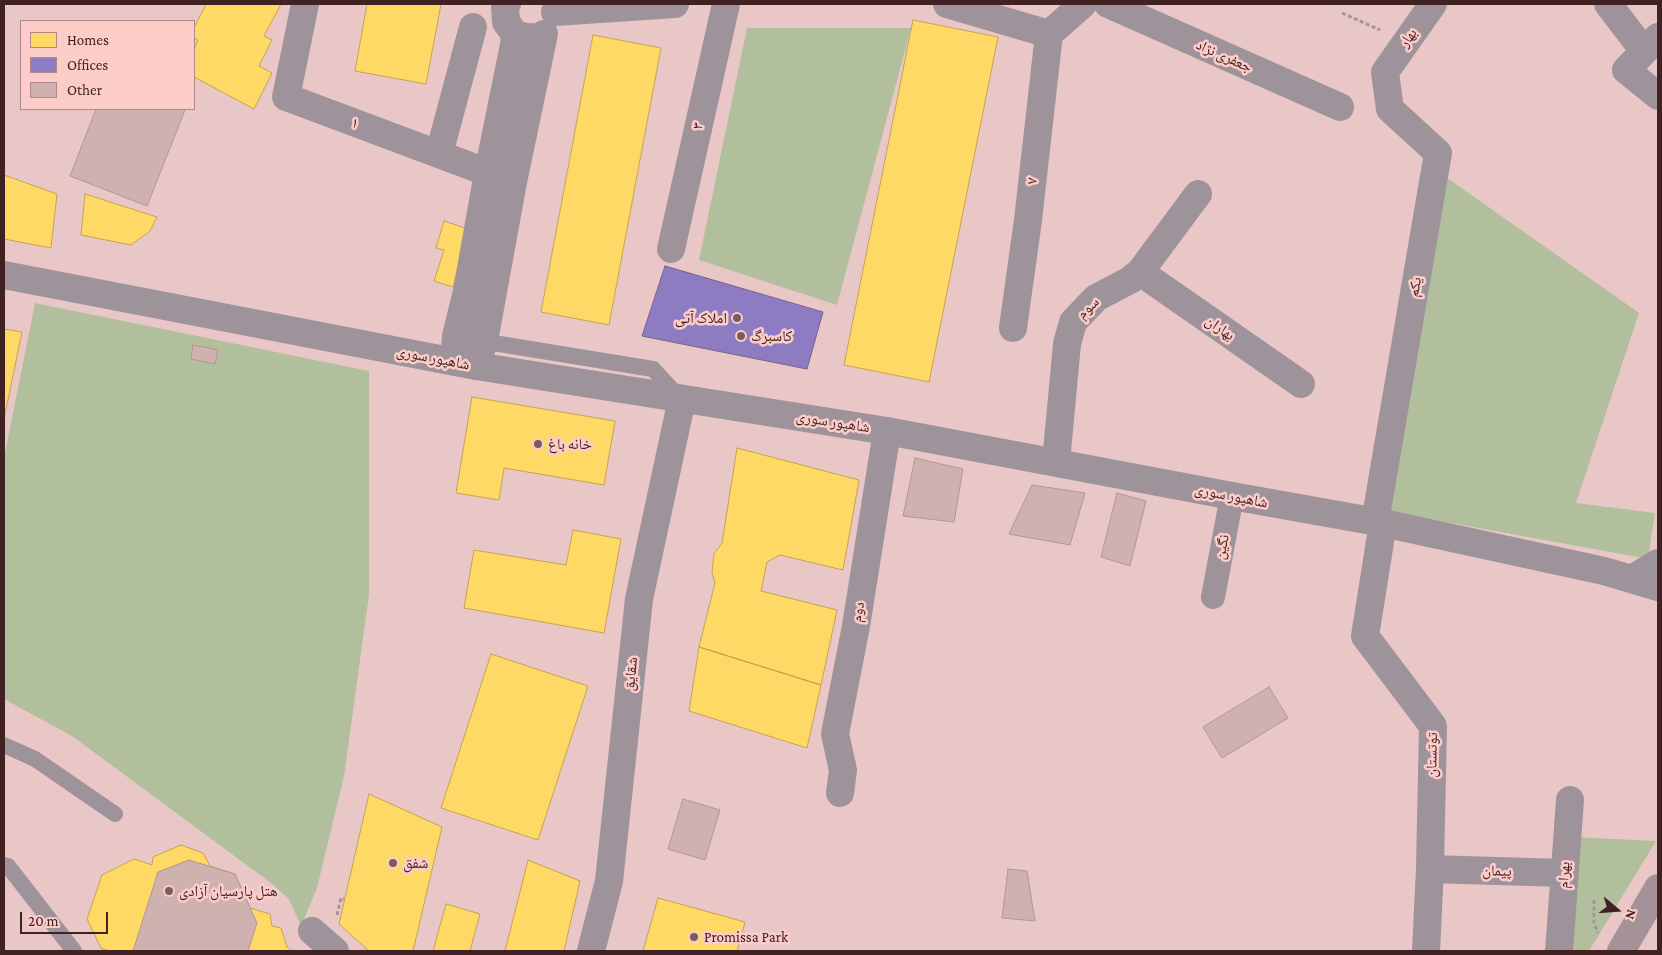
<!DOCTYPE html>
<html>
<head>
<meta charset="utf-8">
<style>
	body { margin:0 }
	#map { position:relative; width:1662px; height:955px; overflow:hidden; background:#e9c7c6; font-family:"Crimson Pro",serif }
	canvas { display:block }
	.frame { position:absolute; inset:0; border:5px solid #3f2221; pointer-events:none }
	.legend { position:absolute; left:20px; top:20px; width:175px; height:90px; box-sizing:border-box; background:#fcccc9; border:1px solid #b08886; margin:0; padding:6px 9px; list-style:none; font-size:15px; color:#3f2221 }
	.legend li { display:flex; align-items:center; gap:10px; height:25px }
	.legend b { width:25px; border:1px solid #b08886 }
	.north { position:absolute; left:1592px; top:885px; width:50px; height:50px; -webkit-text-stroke:4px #fcccc9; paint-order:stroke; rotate:108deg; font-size:14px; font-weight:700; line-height:20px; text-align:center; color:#3f2221 }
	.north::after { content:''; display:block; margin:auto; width:18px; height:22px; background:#3f2221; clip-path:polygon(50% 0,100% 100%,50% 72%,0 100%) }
	.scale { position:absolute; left:20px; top:912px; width:88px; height:22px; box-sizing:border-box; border:2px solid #3f2221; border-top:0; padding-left:6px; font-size:15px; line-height:18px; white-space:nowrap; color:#3f2221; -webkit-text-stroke:4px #fcccc9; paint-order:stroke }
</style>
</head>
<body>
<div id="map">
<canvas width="1662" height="955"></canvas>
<div class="frame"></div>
<ul class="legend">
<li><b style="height:14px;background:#ffd966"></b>Homes</li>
<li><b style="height:14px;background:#8e7cc3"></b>Offices</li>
<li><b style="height:14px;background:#cfb1b0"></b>Other</li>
</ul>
<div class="north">N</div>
<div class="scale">20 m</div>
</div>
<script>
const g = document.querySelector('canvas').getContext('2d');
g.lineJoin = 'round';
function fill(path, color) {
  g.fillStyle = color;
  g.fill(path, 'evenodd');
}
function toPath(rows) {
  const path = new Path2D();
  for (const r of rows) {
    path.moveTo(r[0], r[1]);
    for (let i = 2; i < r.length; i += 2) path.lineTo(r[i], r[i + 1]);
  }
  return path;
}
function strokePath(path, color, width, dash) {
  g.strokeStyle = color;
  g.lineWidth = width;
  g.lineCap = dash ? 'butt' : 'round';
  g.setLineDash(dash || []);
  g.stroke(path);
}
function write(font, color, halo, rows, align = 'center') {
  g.font = font + ' "Crimson Pro","Noto Naskh Arabic",serif';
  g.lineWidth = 5;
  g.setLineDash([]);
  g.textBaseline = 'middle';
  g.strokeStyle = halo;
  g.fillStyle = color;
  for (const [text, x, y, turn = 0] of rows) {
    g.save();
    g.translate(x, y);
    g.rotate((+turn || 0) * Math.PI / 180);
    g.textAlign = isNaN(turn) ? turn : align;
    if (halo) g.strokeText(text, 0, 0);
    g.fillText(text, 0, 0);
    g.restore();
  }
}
fill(toPath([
	[747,28,911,28,837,305,699,260],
	[1443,175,1639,313,1576,503,1655,513,1648,559,1386,511],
	[35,303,369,371,369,595,344,776,317,888,301,926,289,899,271,883,72,736,4,699,4,458],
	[1574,837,1656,841,1589,951,1568,951]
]), '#b1bf9d');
const homes = toPath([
	[205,4,281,4,264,36,272,40,259,66,272,73,254,109,194,77,194,49,198,40,194,38,194,28,206,4,205,4],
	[367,4,441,4,426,84,355,71,367,4],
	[913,20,998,37,929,382,844,365,913,20],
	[593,35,661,48,609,325,541,312,593,35],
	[4,175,57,194,51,248,4,239,4,175],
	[85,194,157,217,150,231,131,245,81,235,85,194],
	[444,221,468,229,453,287,434,281,444,250,436,248,444,221],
	[4,329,22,332,4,419,4,329],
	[472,397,615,421,604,485,504,468,499,500,456,493,472,397],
	[737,448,859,480,843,570,780,555,767,562,761,591,837,610,821,685,699,647,715,583,712,572,714,554,722,543,737,448],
	[573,530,621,539,604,633,464,608,474,550,566,565,573,530],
	[699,647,821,685,807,748,689,711,699,647],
	[491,654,588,686,538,840,441,808,491,654],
	[369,794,442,827,413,951,369,951,339,924,369,794],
	[181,845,203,853,210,866,235,874,250,908,270,914,272,926,281,928,287,947,293,951,109,951,101,948,87,919,102,875,134,859,152,865,153,857,181,845],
	[528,860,580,881,564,951,505,951,528,860],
	[658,898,745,922,737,951,643,951,658,898],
	[446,904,480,914,470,951,433,951,446,904]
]);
fill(homes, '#ffd966');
strokePath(homes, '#c5a251', 1);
const offices = toPath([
	[665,266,823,312,807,369,642,336,665,266]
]);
fill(offices, '#8e7cc3');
strokePath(offices, '#766192', 1);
const building = toPath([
	[96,109,182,109,185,110,147,206,70,176,96,109],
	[193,345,218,350,215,364,191,359,193,345],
	[915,458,963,469,954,522,903,516,915,458],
	[1032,485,1085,493,1070,545,1009,534,1032,485],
	[1117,493,1146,501,1130,566,1101,557,1117,493],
	[1269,687,1288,718,1222,758,1203,727,1269,687],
	[683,799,720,810,705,860,668,849,683,799],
	[189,860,235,874,257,923,248,951,133,951,158,872,189,860],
	[1008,869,1027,871,1035,921,1002,918,1008,869]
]);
fill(building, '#cfb1b0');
strokePath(building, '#b29694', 1);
strokePath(toPath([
	[1342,13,1380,30],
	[1594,900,1594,923,1598,933],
	[337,915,341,898,344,899]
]), '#a39498', 3, [4, 2.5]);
strokePath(toPath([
	[475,340,653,369,679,397],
	[4,745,35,759,115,814],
	[4,865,8,866,74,951]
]), '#9e939b', 16);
strokePath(toPath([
	[1213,597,1232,496]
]), '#9e939b', 24);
strokePath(toPath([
	[305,4,286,97,513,182],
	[507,4,505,7,506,22,515,34,529,38,532,37],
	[947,4,1049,34],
	[1108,4,1340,107],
	[1608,4,1644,51],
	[555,12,675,4],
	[1049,34,1083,4],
	[1658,37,1626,70,1658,96],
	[439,154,473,27],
	[671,249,726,4],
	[1140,272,1301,384],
	[1013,328,1028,220,1049,34],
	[454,361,456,336,467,291,488,173,514,45,515,34],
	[476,366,484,341,513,182,544,34],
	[1056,462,1067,344,1073,322,1096,298,1130,280,1140,272,1198,194],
	[1375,522,1438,153,1390,109,1385,72,1433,4],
	[1383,523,1365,636,1433,726,1430,869,1426,951],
	[1632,579,1658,563],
	[840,793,843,770,835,734,856,626,887,431],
	[1430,869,1564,873],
	[312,931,335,951],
	[591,951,609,881,639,599,682,399],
	[1559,951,1570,800]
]), '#9e939b', 28);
strokePath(toPath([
	[4,275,476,366,887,431,1232,496,1383,523,1604,571,1658,587]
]), '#9e939b', 28);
strokePath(toPath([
	[1621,951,1658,888]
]), '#a49298', 28);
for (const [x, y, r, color] of [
	[737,318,5,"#7a5c5b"],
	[741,336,5,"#7a5c5b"],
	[538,444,5,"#7a5c5b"],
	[393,863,5,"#7a5c5b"],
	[169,891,5,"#7a5c5b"],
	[694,937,5,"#7a5c5b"]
]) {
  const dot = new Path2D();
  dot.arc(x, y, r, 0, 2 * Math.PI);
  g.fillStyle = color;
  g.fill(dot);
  strokePath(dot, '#fcccc9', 2);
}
write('15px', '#3f2221', '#fcccc9', [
	["بهار",1408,38,-55],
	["جعفری نژاد",1224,56,24],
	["۱",355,123,20],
	["۳",698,126,-78],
	["۷",1032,181,-84],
	["یکم",1415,287,-80],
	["سوم",1088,308,-44],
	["بهاران",1220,328,35],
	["شاهپور سوری",433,358,11],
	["شاهپور سوری",833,422,9],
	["شاهپور سوری",1231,496,11],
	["نگین",1222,547,-79],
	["دوم",858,612,-81],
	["شقایق",631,674,-84],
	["توتستان",1432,755,-89],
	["پیمان",1497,871,1],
	["بهرام",1564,875,-86]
]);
write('15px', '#3f2221', '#fcccc9', [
	["املاک آتی",727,318,"right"],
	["کاسبرگ",751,336],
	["خانه باغ",548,444],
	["شفق",403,863],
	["هتل پارسیان آزادی",179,891],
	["Promissa Park",704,937]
], 'left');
</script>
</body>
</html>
